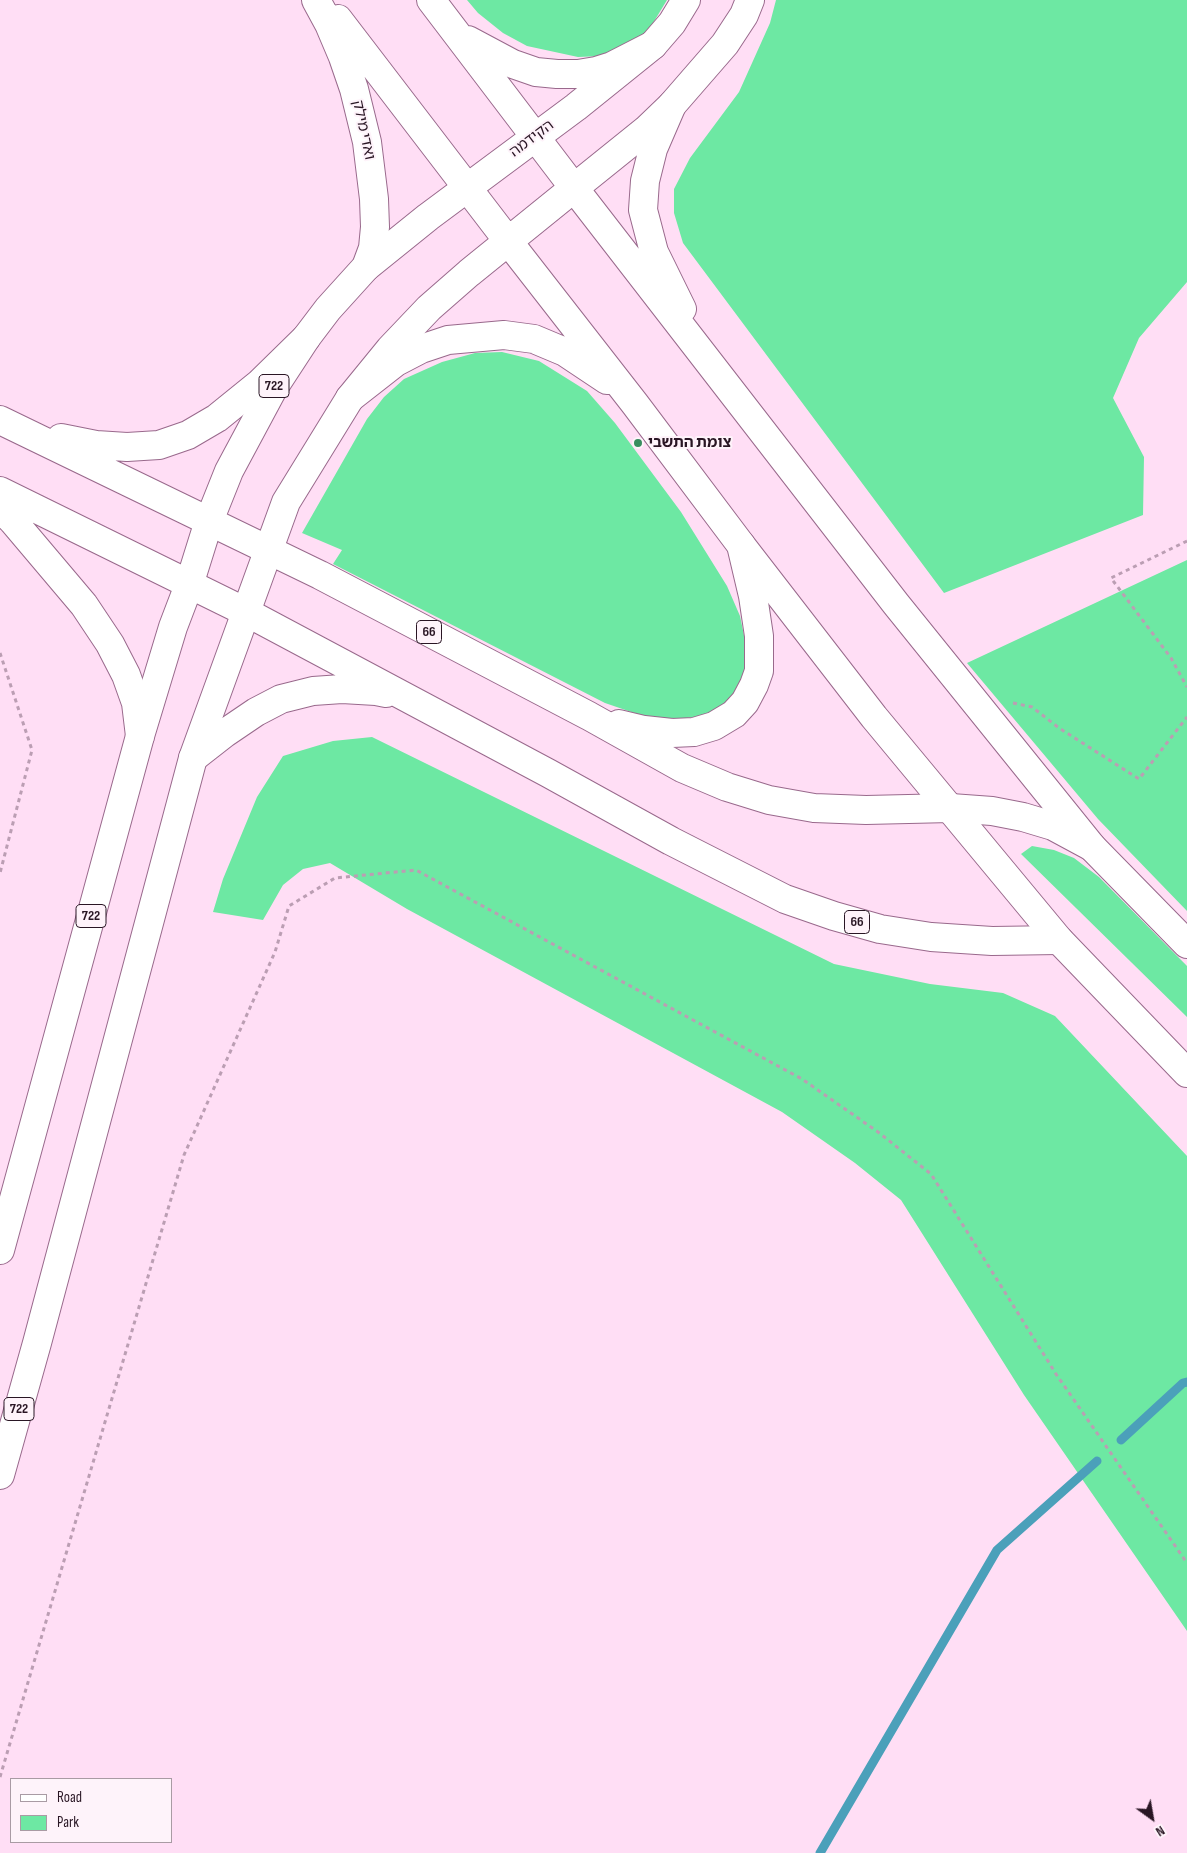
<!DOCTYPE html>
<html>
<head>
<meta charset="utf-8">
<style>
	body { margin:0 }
	#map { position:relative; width:1187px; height:1853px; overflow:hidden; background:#ffdef5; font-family:"Sofia Sans Condensed",sans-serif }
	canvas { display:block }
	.legend { position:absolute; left:10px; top:1778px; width:162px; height:65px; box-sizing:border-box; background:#fef3fa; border:1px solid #a99ba4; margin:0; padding:6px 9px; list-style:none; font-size:15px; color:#291624 }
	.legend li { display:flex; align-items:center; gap:10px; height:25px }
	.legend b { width:25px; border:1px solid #a99ba4 }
	.north { position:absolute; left:1127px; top:1793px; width:50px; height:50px; -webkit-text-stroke:4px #fef3fa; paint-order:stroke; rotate:148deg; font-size:14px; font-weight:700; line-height:20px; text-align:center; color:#291624 }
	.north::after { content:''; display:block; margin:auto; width:18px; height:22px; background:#291624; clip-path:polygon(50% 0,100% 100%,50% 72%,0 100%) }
</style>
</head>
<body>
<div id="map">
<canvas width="1187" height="1853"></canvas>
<ul class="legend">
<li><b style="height:6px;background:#fff"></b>Road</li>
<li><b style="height:14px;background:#6de8a3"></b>Park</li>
</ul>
<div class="north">N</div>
</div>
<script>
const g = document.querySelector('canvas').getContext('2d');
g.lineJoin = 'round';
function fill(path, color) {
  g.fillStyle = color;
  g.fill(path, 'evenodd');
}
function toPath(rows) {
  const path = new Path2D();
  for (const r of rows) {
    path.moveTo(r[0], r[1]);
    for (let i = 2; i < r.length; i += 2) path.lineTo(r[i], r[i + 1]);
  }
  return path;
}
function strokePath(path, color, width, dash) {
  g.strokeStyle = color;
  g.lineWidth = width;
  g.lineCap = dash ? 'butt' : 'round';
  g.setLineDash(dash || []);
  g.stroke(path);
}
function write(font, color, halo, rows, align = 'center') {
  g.font = font + ' "Sofia Sans Condensed","Noto Sans Hebrew",sans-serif';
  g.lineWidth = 4;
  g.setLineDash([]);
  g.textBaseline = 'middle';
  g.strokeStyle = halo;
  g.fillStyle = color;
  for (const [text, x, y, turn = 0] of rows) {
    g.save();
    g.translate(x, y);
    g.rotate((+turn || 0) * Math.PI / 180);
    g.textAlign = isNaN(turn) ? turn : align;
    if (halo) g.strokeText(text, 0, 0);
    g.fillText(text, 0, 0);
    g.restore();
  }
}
fill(toPath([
	[467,0,667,0,650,28,633,43,602,56,578,57,527,46,503,33,478,13],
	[776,0,1187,0,1187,282,1139,338,1113,398,1144,457,1143,515,944,593,683,243,674,213,674,189,690,158,739,92,770,23],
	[502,352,539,361,587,391,615,423,681,512,727,586,740,616,746,645,746,669,739,687,729,701,714,711,696,717,675,719,643,716,605,703,333,564,342,550,302,533,367,419,384,397,404,379,442,362,475,353],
	[1187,560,1187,911,1098,819,967,663],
	[372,737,834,964,930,984,1003,993,1055,1016,1187,1156,1187,1631,1024,1395,901,1200,855,1163,782,1112,407,909,330,863,303,869,283,885,263,920,213,912,223,879,257,797,283,756,333,741],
	[1032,846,1054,850,1074,858,1099,877,1187,966,1187,1017,1021,854]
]), '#6de8a3');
strokePath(toPath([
	[1121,1440,1183,1383,1187,1382],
	[820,1853,997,1550,1097,1461]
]), '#4ba0ba', 9);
const tertiary = toPath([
	[574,188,646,130,672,105,725,44,744,15,750,0],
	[366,267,428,217,576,107,653,45,672,23,686,0]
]);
const primary = toPath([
	[338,19,508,241],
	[468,40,513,64,536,72,557,74,578,74,596,71,612,66,653,45],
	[0,1250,140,736,173,627,189,585,209,521,229,471,274,387,306,338,328,309,366,267,373,248,375,227,374,199,367,142,354,89,343,57,329,24,316,0],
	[0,1475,37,1343,193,758,286,502,350,398,390,349,429,308,469,273,574,188,431,0]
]);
const trunk = toPath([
	[508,241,635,404,741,545,753,596,759,636,759,671,754,685,745,702,734,714,714,726,694,732,672,733,644,730,619,724],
	[350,398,396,362,421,349,448,340,504,335,534,339,565,352,607,380],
	[0,420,320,575,589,716,682,768,727,787,769,800,814,808,866,810,951,808,992,811,1023,817,1053,826,1092,847],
	[61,438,96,445,127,447,159,445,188,435,217,418,259,384,306,338],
	[0,491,246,612,548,773,671,841,785,899,834,916,880,929,931,937,992,941,1059,940],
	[0,508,13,521,84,605,110,644,126,675,136,703,140,736],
	[193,758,225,733,256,712,281,699,313,691,342,689,376,691,386,693]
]);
const motorway = toPath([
	[672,105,653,149,645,181,643,210,654,252,682,309],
	[574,188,896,604,1092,847,1187,944],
	[741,545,874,717,1059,940,1187,1073]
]);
strokePath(tertiary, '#99698c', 30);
strokePath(primary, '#99698c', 30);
strokePath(trunk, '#99698c', 30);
strokePath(motorway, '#99698c', 30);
strokePath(toPath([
	[1187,541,1111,578,1171,658,1187,687],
	[0,653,32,750,0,873],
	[1013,703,1032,707,1059,728,1139,779,1187,717],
	[0,1777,184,1155,275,952,289,906,335,878,416,870,802,1079,878,1132,931,1174,1056,1374,1187,1563]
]), '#bb9eb3', 3, [4, 4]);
strokePath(tertiary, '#fff', 28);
strokePath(primary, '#fff', 28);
strokePath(trunk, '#fff', 28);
strokePath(motorway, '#fff', 28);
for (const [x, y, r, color] of [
	[638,443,5,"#398d5f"]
]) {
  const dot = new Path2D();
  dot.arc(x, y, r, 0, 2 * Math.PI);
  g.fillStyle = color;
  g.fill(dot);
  strokePath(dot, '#fef3fa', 2);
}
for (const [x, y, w] of [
	[274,386,30],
	[429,632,25],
	[91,916,30],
	[857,922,25],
	[19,1409,30]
]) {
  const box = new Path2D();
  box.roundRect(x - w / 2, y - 11.5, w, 23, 4);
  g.fillStyle = '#fef3fa';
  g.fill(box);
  strokePath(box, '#291624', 1);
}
write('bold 14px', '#291624', null, [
	["722",274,386],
	["66",429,632],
	["722",91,916],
	["66",857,922],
	["722",19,1409]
]);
write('15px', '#291624', '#fef3fa', [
	["ואדי מילק",363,130,78],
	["הקידמה",532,139,-37]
]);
write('bold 15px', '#291624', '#fef3fa', [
	["צומת התשבי",648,443]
], 'left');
</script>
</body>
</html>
